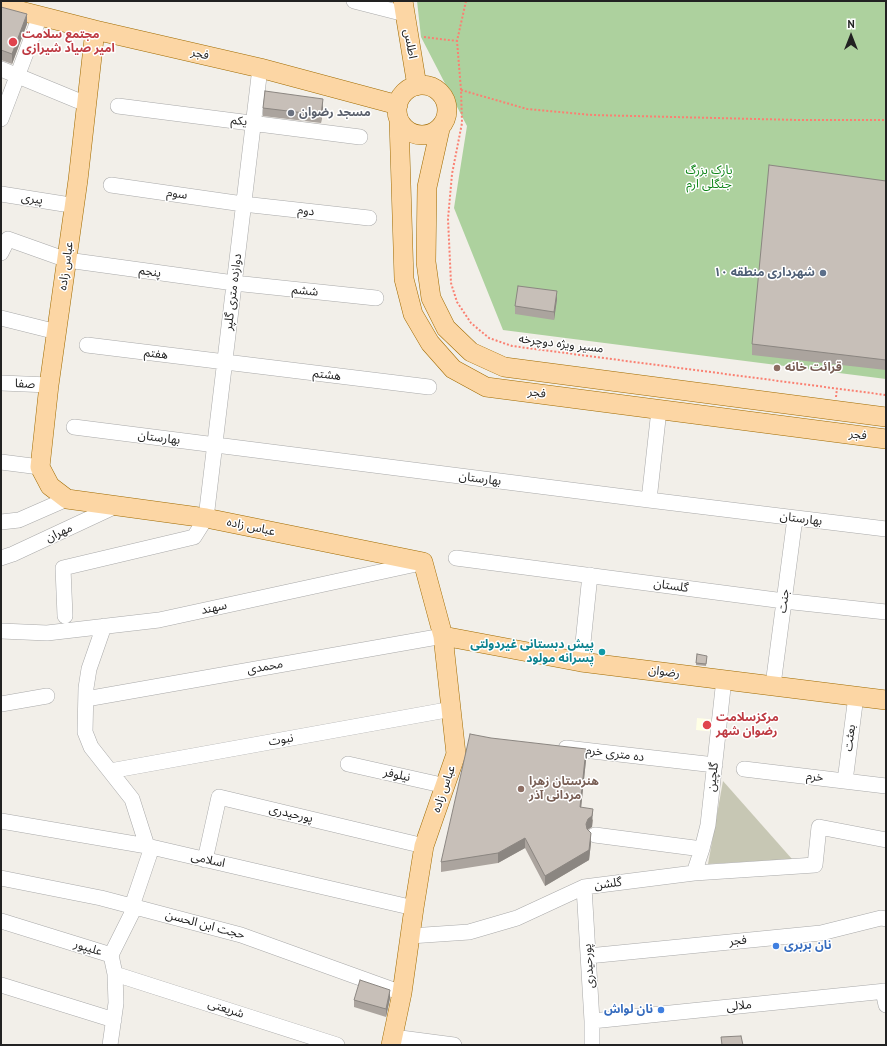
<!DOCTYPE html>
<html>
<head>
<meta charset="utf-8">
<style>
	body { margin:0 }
	#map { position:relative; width:887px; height:1046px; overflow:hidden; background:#f2efe9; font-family:"PT Sans",sans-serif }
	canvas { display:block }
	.frame { position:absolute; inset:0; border:2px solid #222; pointer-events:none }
	.north { position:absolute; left:831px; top:16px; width:40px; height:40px; -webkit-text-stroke:3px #fff; paint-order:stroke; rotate:0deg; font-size:11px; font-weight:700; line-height:16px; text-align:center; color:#222 }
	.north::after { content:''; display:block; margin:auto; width:14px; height:18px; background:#222; clip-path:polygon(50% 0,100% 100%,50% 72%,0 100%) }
</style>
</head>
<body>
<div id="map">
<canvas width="887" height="1046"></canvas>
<div class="frame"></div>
<div class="north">N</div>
</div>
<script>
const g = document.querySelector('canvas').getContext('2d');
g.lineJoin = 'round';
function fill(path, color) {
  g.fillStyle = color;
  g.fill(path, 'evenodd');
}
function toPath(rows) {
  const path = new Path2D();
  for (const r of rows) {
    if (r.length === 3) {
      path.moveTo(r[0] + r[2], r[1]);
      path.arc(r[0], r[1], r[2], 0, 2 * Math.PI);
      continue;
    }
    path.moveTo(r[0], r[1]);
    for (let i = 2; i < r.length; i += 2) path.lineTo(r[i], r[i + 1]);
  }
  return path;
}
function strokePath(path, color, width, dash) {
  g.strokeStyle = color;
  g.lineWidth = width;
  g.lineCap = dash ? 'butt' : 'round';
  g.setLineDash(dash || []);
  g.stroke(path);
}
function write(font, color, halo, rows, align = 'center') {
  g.font = font + ' "PT Sans","Noto Sans Arabic",sans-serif';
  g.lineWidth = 3;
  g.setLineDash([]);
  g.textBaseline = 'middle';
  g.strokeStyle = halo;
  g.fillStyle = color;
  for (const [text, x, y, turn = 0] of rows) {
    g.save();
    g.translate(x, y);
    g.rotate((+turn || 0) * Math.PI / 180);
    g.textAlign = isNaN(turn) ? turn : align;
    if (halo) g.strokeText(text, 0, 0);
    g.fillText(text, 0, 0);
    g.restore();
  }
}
fill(toPath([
	[697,718,718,720,716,732,696,730]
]), '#ffffe5');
fill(toPath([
	[723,781,792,859,708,864]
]), '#c7c7b4');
fill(toPath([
	[417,1,886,1,886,379,503,330,454,208,467,126,421,37]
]), '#add19e');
const minor = toPath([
	[354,1,405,14],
	[1,69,86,104],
	[118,106,360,137],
	[1,119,40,16],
	[111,185,243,204,369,218],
	[1,194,64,204],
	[1,253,8,239,67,260,234,283,376,298],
	[1,318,57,332],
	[87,345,429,387],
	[1,383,49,385],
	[74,427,649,500,886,529],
	[1,462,40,467],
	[649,500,659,410],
	[1,522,19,520,67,499],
	[1,558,13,554,116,506],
	[456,558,784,601,886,612],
	[65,616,63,568,194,537,206,518,260,68],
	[104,626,89,669,86,688,85,732,91,747,132,799,147,846],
	[1,631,47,633,159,620,421,563],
	[581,662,590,575],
	[773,685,795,518],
	[86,699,443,636],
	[1,704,47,696],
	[566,748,715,765],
	[348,764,446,786],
	[744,769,886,786],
	[110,771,452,709],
	[845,781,856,696],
	[1,821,147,846,414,908],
	[595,835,702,849],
	[205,860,219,797,424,846],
	[694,873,702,849,708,825,724,679],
	[1,878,101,898,241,935,402,993],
	[584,887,592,1021,592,1045],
	[132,906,152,847],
	[1,921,111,955,115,974,116,1003,110,1045],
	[410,936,469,932,517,918,584,887,694,873,815,865,819,827,886,840],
	[111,955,135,907],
	[588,956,821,933,881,918,886,919],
	[115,974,337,1045],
	[1,985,114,1020],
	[883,991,886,1005],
	[592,1021,886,991],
	[393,1037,454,1045]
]);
const major = toPath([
	[403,1,417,86],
	[1,6,95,30,260,68,398,105],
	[95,30,78,180,49,385,40,467,50,486,67,499,206,518,423,562,443,636,456,754,424,846,414,908,402,993,391,1045],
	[422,110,25],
	[399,120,404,279,413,314,430,343,453,369,486,387,886,439],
	[440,129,427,187,426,262,431,298,446,328,471,352,504,367,886,417],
	[443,636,581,662,886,700]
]);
strokePath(minor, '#a9a9a9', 16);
strokePath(major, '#a06b00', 20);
strokePath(toPath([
	[466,1,457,41,461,90,462,123,452,174,448,219,451,283,457,302,471,323,489,338,512,346,886,395],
	[424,37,457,41],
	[461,90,527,109,592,115,798,120,886,120],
	[836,397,837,388]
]), '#fa8072', 2, [2, 2]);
strokePath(minor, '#fff', 15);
strokePath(major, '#fcd6a4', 19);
fill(toPath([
	[1,7,27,24,12,64,1,60],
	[323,107,321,123,263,116,263,108],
	[886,181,886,370,752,355,752,344],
	[557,299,554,320,515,314,515,306],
	[697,654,707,658,706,666,696,665],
	[586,760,581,808,593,820,592,827,588,830,591,843,589,860,545,886,525,848,498,863,441,872,441,862],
	[390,998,386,1017,354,1007,354,1000]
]), '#aba49e');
fill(toPath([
	[27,14,27,24,12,64,12,54],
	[323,99,323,107,321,123,321,115],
	[557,291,557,299,554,320,554,312],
	[586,749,586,760,580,818,580,807],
	[593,809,592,827,588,829,586,834,586,824],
	[591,833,591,843,589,860,545,886,545,876],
	[525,838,525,848,498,863,498,853],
	[390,990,390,998,386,1017,386,1009]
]), '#8b8681');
const building = toPath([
	[1,7,27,14,12,54,1,50,1,7],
	[265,91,323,99,321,115,263,108,265,91],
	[769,165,886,181,886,360,752,344,769,165],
	[518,286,557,291,554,312,515,306,518,286],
	[697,654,707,656,706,664,696,663,697,654],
	[470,734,491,738,586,749,580,807,593,809,592,816,588,819,586,824,587,829,591,833,589,850,545,876,525,838,498,853,441,862,470,734],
	[360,980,390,990,386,1009,354,1000,360,980],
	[741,1036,743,1045,722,1045,721,1037,741,1036]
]);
fill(building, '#c7bfb8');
strokePath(building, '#8b8681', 1);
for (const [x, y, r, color] of [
	[13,42,5,"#e0444e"],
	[291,113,4,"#6b7280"],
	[823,273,4,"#5c6f8a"],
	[777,368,4,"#8d6e63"],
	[602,652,4,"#0f9aa8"],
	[707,725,5,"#e0444e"],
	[521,789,4,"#8d6e63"],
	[776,946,4,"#3f7fe0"],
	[661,1010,4,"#3f7fe0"]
]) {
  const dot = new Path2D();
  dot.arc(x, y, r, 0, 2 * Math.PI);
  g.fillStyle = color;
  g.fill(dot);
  strokePath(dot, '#fff', 1.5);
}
write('bold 12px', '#be3a42', '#fff', [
	["مجتمع سلامت",22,35],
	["امیر صیاد شیرازی",22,49],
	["مرکزسلامت",716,718],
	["رضوان شهر",716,732]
], 'left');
write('12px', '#222', '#fff', [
	["اطلس",410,44,80],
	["فجر",200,54,13],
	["یکم",239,121,7],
	["سوم",177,194,8],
	["پیری",32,199,8],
	["دوم",306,211,6],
	["عباس زاده",66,266,-82],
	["پنجم",150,272,8],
	["ششم",305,291,6],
	["دوازده متری گلپر",233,292,-83],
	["مسیر ویژه دوچرخه",561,344,7],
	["هفتم",156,354,7],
	["هشتم",327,375,7],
	["صفا",25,384,2],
	["فجر",537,393,8],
	["فجر",858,435,7],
	["بهارستان",159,438,7],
	["بهارستان",480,479,7],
	["بهارستان",801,519,7],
	["عباس زاده",251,527,12],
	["مهران",59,533,-25],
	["گلستان",671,586,8],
	["جنت",784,601,-82],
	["سهند",214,608,-12],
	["محمدی",265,667,-10],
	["رضوان",664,672,7],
	["بعثت",850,738,-83],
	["نبوت",281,740,-10],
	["ده متری خرم",615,754,7],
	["نیلوفر",397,775,12],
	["گلچین",713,777,-84],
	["خرم",815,777,7],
	["عباس زاده",444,789,-71],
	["پورحیدری",291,814,13],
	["اسلامی",208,860,13],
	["گلشن",608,884,-7],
	["حجت ابن الحسن",205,925,15],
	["فجر",738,941,-6],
	["علیپور",88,948,17],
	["پورحیدری",589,966,-94],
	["ملالی",739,1006,-6],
	["شریعتی",226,1009,18]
]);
write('bold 12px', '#5b616d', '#fff', [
	["مسجد رضوان",299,113]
], 'left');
write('12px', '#0c8416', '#fff', [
	["پارک بزرگ",709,171],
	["جنگلی ارم",709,185]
]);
write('bold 12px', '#4e5e75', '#fff', [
	["شهرداری منطقه ۱۰",815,273]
], 'right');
write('bold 12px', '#785e54', '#fff', [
	["قرائت خانه",785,368],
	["هنرستان زهرا",529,782],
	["مردانی آذر",529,796]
], 'left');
write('bold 12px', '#0d838f', '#fff', [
	["پیش دبستانی غیردولتی",594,645],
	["پسرانه مولود",594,659]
], 'right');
write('bold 12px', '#366cbe', '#fff', [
	["نان بربری",784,946],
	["نان لواش",653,1010,"right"]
], 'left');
</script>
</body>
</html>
